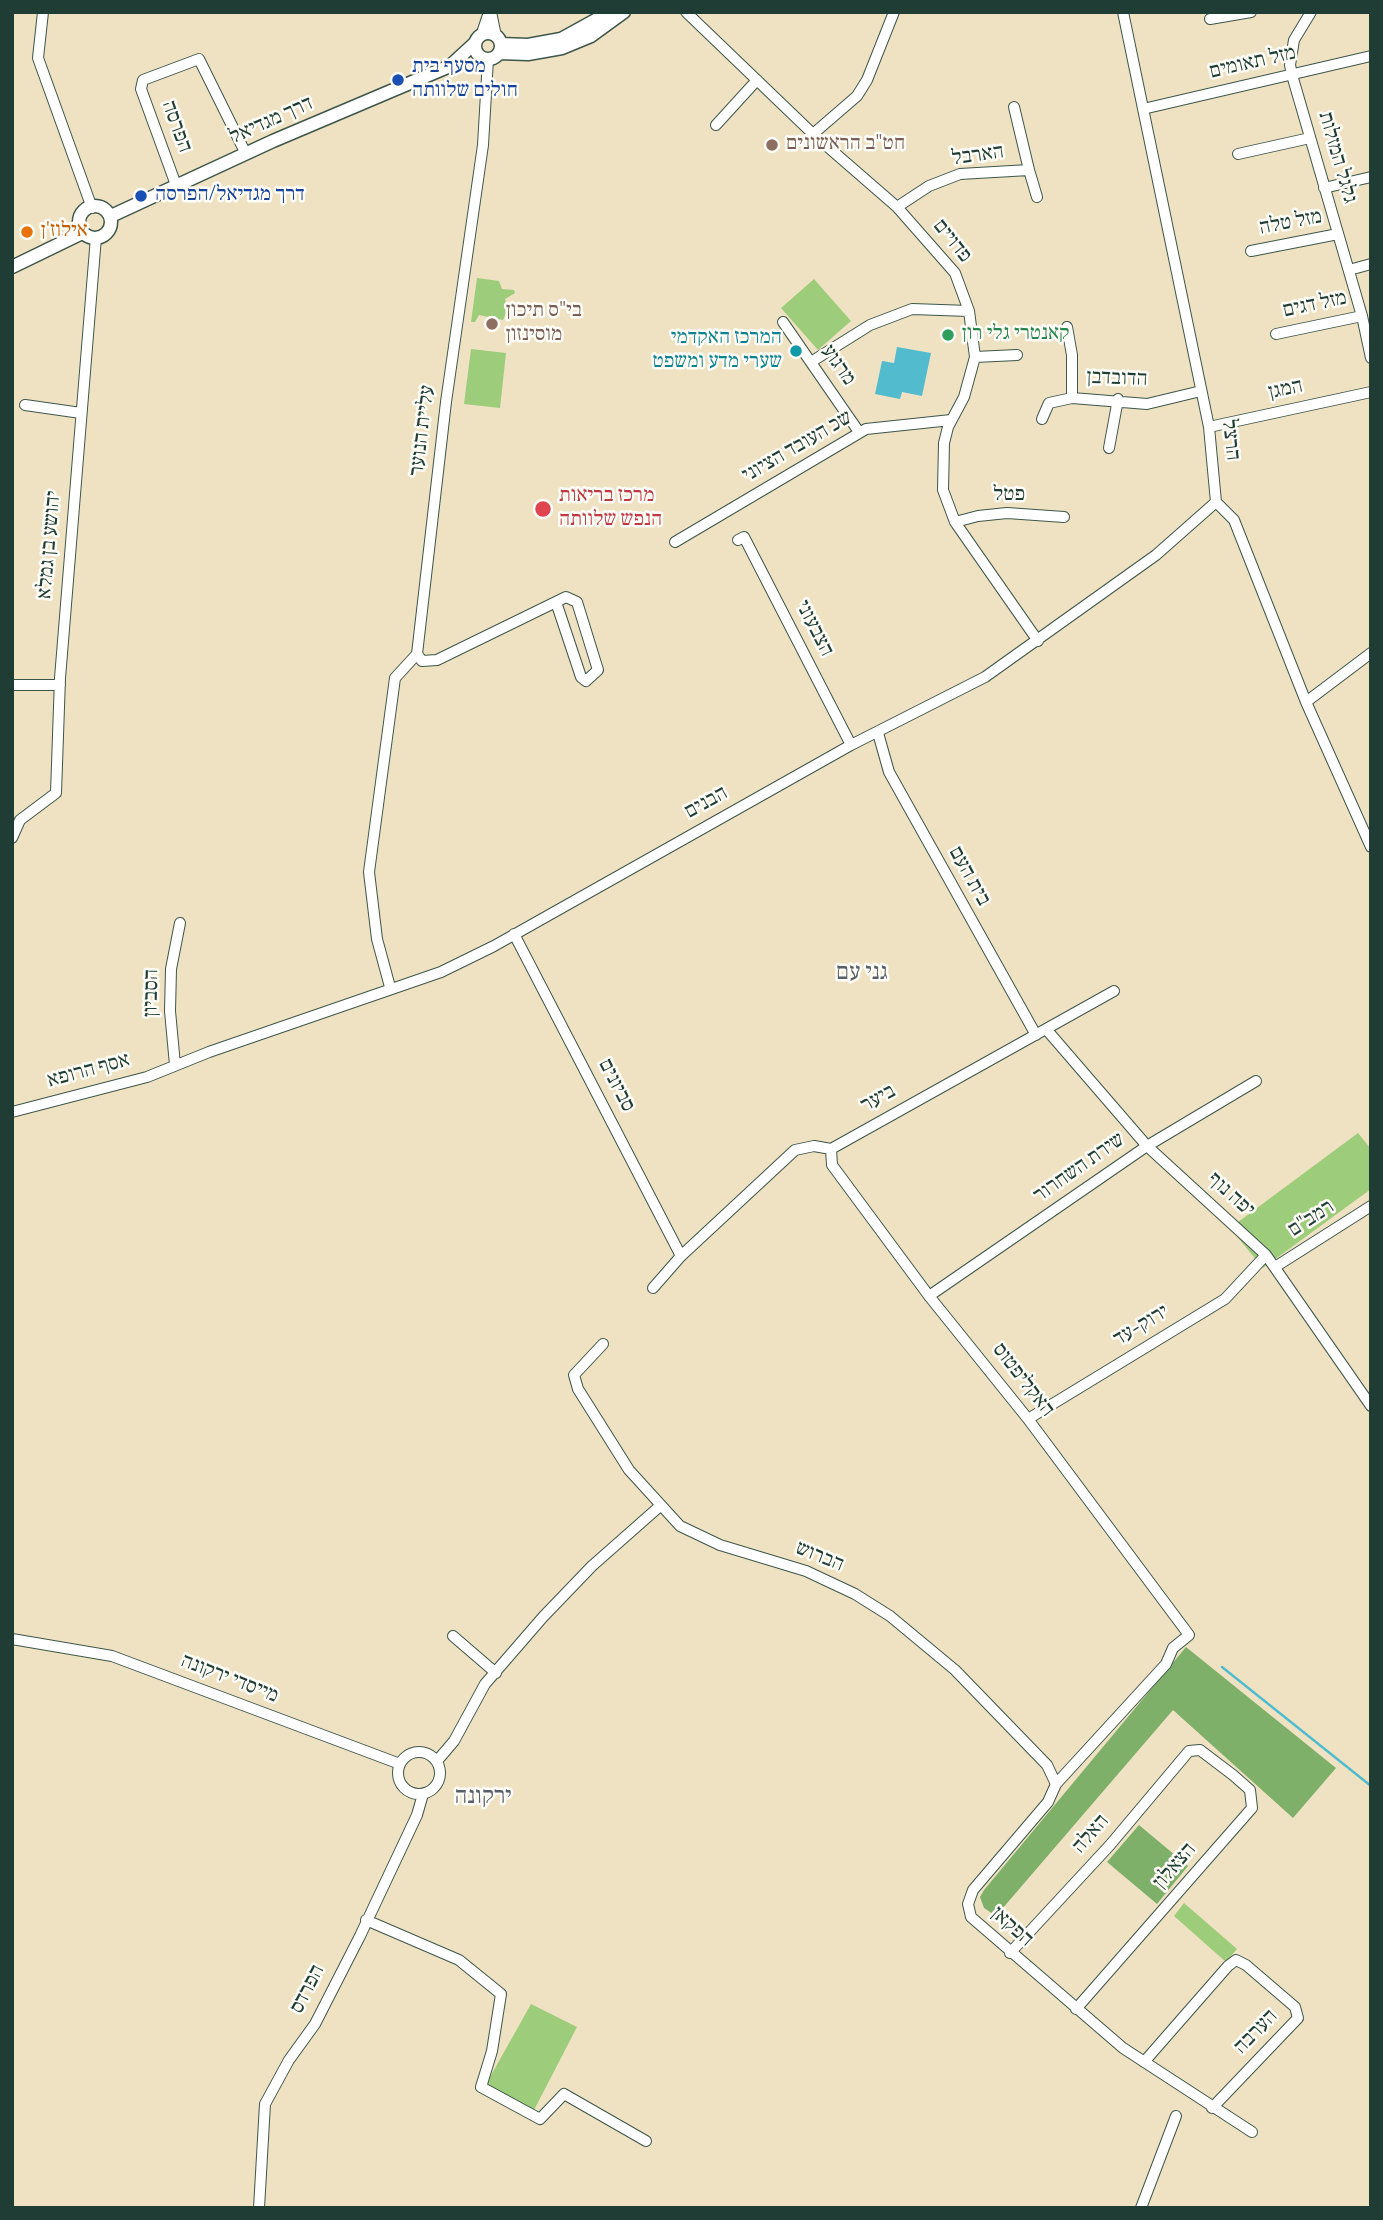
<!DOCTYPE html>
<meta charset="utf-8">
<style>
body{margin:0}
#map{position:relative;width:1383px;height:2220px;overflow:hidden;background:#efe2c3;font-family:Vollkorn,serif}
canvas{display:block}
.frame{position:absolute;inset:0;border:14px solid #1f3d34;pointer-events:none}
</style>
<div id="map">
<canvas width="1383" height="2220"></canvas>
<div class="frame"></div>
</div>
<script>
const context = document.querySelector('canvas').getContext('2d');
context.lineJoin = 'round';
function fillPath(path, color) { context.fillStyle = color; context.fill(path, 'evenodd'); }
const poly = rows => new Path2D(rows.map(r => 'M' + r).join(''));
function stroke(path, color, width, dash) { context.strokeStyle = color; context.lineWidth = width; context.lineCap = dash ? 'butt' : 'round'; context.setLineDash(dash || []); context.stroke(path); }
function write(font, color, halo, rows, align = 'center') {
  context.font = font + ' Vollkorn,"Frank Ruhl Libre",serif'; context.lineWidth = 5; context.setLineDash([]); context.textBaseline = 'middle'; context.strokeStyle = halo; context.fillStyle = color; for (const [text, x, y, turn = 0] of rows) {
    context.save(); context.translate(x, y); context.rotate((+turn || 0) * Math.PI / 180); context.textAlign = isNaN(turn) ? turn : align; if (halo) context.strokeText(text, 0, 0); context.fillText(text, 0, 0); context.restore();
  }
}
fillPath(poly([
 [477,278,499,281,502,289,514,290,515,293,505,299,508,309,503,320,479,315,475,322,471,322],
 [814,279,851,321,818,350,781,308],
 [471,349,506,353,500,408,464,404],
 [1358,1133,1371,1149,1371,1189,1263,1268,1230,1228],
 [1184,1903,1237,1949,1226,1962,1174,1916],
 [531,2004,577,2027,533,2112,485,2086]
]), '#9dcc7a');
fillPath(poly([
 [1186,1647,1336,1768,1293,1818,1173,1710,996,1916,984,1908,980,1897,984,1890],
 [1139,1825,1188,1866,1157,1904,1107,1862]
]), '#7eb06a');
fillPath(poly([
 [897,347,931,353,922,396,902,392,900,399,875,394,882,361,894,363]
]), '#52bcce');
stroke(poly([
 [1222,1667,1371,1786]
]), '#52bcce', 2.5);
const minor = poly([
 [43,12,38,58,92,208],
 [491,12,496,36],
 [686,12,813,134,897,207,955,273,969,311,975,357,964,397,948,427,944,443,943,490,955,522,1038,641],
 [1123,12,1209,427,1216,502,1234,520,1306,702,1371,847],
 [1311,12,1294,40,1290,65,1292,75,1362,316,1371,358],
 [1210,19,1251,12],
 [481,36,489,12],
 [488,59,483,145,446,402,417,654,422,661,437,660,566,597,577,602,598,670,586,681,581,677,556,602],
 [1143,109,1371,56],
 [716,125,757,80],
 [813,134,857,96,867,80,894,12],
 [1238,154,1310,138],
 [1029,170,1037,197],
 [176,185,141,89,143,80,199,59,246,154],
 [1324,188,1371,177],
 [897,207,929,186,960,174,1029,170,1014,107],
 [1251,251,1338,234],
 [1349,270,1371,264],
 [783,322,859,432],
 [1067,327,1072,355,1072,398],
 [1276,334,1362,316],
 [975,357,1017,355],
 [811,362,870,325,912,309,969,311],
 [25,405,81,413],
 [1042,419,1049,403,1072,398,1147,404,1201,391],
 [1209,427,1371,392],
 [1109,448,1118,399],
 [955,522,978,516,1007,513,1064,517],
 [738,540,744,537,851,745],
 [675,542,866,429,951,420],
 [12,685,60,685],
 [1306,702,1371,653],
 [878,733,889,772,1036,1035],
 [12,838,20,820,56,793,60,678,96,237],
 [514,934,681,1256],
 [390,987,377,939,369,872,395,678,417,654],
 [1046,1029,1147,1146,1266,1255,1371,1406],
 [175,1065,170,1011,171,969,180,923],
 [12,1112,147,1077,209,1052,441,972,494,946,851,745,985,677,1156,555,1216,502],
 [831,1149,832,1165,929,1296,1028,1419,1189,1635,1173,1648,1166,1664,1056,1784,1048,1802,973,1890,968,1904,971,1917,1123,2048,1252,2132],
 [1275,1267,1371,1206],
 [653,1288,681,1256,795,1150,814,1146,831,1149,1114,991],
 [929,1296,1147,1146,1256,1081],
 [603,1344,574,1375,578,1389,629,1470,680,1526,720,1545,806,1571,855,1594,890,1616,955,1670,1047,1765,1056,1784],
 [1028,1419,1225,1299,1266,1255],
 [453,1636,496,1673],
 [12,1639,112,1656,400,1764],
 '398 1773a21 21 0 1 1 42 0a21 21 0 1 1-42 0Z',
 [437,1761,454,1741,485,1684,543,1617,592,1566,660,1506],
 [366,1920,459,1960,501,1994,492,2051,481,2087,540,2119,564,2094,646,2141],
 [1010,1953,1110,1845,1189,1751,1200,1750,1233,1775,1250,1790,1252,1808,1076,2009],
 [1144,2062,1228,1966,1236,1960,1246,1965,1295,2007,1298,2018,1212,2108],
 [259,2208,265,2104,289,2060,315,2024,360,1936,417,1815,423,1794],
 [1141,2208,1176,2116]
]);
const major = poly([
 '475 46a13 13 0 1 1 26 0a13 13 0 1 1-26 0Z',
 [501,44,528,45,561,39,610,12],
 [499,53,528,54,562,48,591,36,624,12],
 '79 222a16 16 0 1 1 32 0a16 16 0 1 1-32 0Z',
 [111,216,273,141,450,66,475,43],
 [12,267,82,233]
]);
stroke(minor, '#3e5649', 12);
stroke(major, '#3e5649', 15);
stroke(minor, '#fff', 10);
stroke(major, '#fff', 12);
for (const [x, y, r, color] of [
 [398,80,7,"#1a4fb4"],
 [772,145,7,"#8d6e63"],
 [141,196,7,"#1a4fb4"],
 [27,232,7,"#e8710a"],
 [492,324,7,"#8d6e63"],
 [948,335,7,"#2e9e5b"],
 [796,351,7,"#0f9aa8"],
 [543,509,9,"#e0444e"]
]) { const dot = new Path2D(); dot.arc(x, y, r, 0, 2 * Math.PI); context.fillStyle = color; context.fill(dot); stroke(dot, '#fdfcf7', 2.5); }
write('21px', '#1f3d34', '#fdfcf7', [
 ["מזל תאומים",1253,64,-13],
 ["דרך מגדיאל",272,122,-24],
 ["הפרסה",175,127,70],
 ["הארבל",978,157,-8],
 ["גלגל המזלות",1336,158,74],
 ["מזל טלה",1291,224,-11],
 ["פדויים",951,242,51],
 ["מזל דגים",1315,306,-12],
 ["מרגוע",837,366,55],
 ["הדובדבן",1117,380,2],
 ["המגן",1286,391,-12],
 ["עליית הנוער",424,431,-83],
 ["הרצל",1229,440,83],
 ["שכ העובד הציוני",798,448,-30],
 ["פטל",1009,496],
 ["יהושע בן גמלא",51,545,-85],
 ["הצבעוני",813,629,63],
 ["הבנים",707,804,-29],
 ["בית העם",968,877,61],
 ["הסביון",153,993,-89],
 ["אסף הרופא",89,1072,-15],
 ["סביונים",615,1086,63],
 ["ביער",879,1100,-29],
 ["שירת השחרור",1080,1169,-35],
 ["יפה נוף",1230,1196,42],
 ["רמב\"ם",1312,1220,-33],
 ["ירוק-עד",1142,1327,-31],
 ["האקליפטוס",1022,1381,52],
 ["הברוש",819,1558,22],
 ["מייסדי ירקונה",229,1680,21],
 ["האלה",1092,1835,-49],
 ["הצאלון",1176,1867,-49],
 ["הפקאן",1011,1928,42],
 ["הפרדס",309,1990,-63],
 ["הערבה",1257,2033,-46]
]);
write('21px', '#164399', '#fdfcf7', [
 ["מסעף בית",412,68],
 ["חולים שלוותה",412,92],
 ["דרך מגדיאל/הפרסה",155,196]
], 'left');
write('21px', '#785e54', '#fdfcf7', [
 ["חט\"ב הראשונים",786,145],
 ["בי\"ס תיכון",506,312],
 ["מוסינזון",506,336]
], 'left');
write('21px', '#c56008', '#fdfcf7', [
 ["אילוז'ן",41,232]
], 'left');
write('21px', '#27864d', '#fdfcf7', [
 ["קאנטרי גלי רון",962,335]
], 'left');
write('21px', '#0d838f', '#fdfcf7', [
 ["המרכז האקדמי",782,339],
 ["שערי מדע ומשפט",782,363]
], 'right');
write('21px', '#be3a42', '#fdfcf7', [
 ["מרכז בריאות",559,497],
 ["הנפש שלוותה",559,521]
], 'left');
write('24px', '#595f68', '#fdfcf7', [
 ["גני עם",862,975],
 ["ירקונה",483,1799]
]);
</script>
